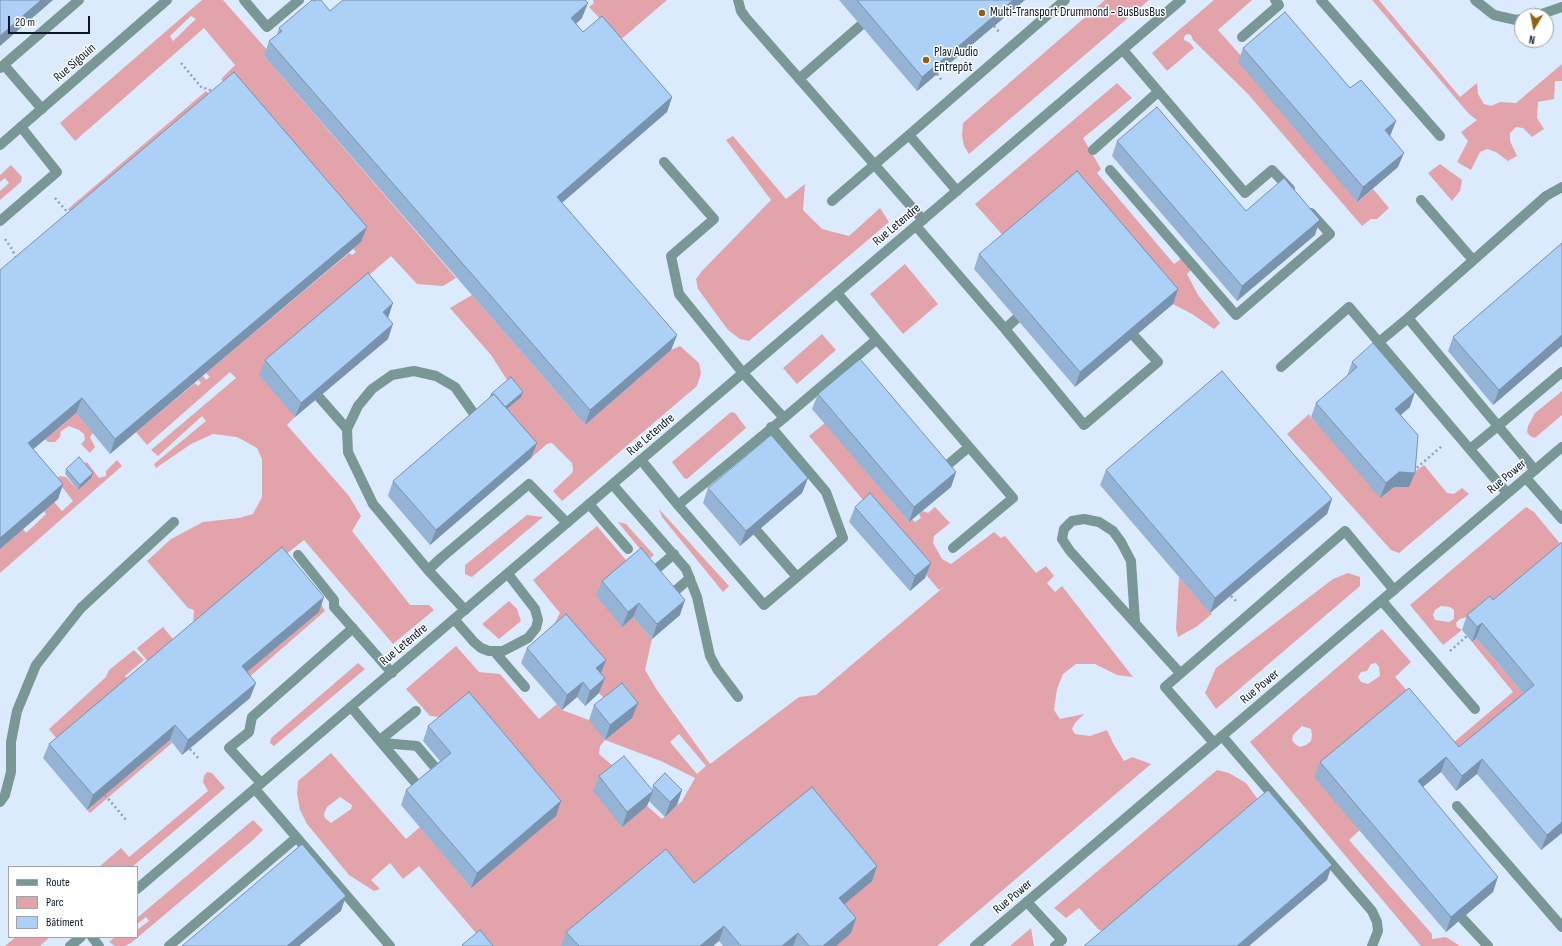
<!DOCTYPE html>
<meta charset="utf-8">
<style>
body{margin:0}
#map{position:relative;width:1562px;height:946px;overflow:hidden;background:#dbebfd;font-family:"Sofia Sans Condensed",sans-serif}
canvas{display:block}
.legend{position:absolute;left:8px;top:866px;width:130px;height:72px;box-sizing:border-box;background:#fff;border:1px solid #9da3a9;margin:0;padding:5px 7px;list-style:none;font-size:12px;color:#0b1929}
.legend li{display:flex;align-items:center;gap:8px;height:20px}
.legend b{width:20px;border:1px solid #9da3a9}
.north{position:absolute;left:1514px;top:8px;width:40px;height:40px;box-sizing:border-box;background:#fff;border:1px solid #9da3a9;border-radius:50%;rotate:190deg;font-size:11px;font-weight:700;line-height:16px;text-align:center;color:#0b1929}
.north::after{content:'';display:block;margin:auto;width:14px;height:18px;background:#926011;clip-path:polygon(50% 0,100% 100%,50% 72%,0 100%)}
.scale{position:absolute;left:8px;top:16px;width:82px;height:18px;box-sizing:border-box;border:2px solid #0b1929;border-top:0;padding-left:5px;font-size:12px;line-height:14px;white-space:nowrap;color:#0b1929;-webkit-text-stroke:3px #fff;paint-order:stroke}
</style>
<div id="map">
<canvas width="1562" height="946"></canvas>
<ul class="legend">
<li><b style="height:5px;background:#789795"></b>Route</li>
<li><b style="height:11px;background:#e2a4aa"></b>Parc</li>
<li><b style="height:11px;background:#add0f7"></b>Bâtiment</li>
</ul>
<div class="north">N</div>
<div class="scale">20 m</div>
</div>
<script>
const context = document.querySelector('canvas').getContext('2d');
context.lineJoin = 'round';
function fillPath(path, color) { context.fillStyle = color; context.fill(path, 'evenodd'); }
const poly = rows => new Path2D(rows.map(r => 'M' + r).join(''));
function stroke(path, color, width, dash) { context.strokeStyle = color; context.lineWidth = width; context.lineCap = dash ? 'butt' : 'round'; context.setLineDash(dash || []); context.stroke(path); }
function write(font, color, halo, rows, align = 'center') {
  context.font = font + ' "Sofia Sans Condensed",sans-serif'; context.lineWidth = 3; context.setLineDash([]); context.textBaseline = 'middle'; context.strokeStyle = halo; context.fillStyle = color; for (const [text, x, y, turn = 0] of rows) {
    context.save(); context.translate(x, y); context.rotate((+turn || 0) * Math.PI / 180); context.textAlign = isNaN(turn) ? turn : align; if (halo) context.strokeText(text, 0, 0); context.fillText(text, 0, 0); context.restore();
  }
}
fillPath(poly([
 [202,0,223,0,269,52,264,56,456,278,443,286,417,284,391,256,350,292,295,417,287,425,349,496,361,516,352,531,410,605,429,605,434,610,393,644,304,540,285,555,312,588,325,611,247,679,243,675,319,612,193,625,194,610,188,608,147,561,171,539,203,522,239,518,253,514,262,497,262,459,257,448,237,437,213,434,191,444,156,468,154,464,206,421,202,416,158,456,151,450,236,378,230,372,147,445,136,432,195,383,198,386,201,383,198,380,203,376,206,380,210,377,206,373,349,253,352,255,356,252,353,249,361,242,221,79,235,65,204,28,75,141,60,123],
 [191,16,196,19,173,41,170,36],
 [593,0,667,0,611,48,603,22,589,7,594,3],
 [1105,0,1149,0,969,154,964,146,962,136,963,123],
 [1214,0,1252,0,1218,30,1243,58,1357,202,1373,189,1389,208,1377,219,1371,219,1362,226,1248,94,1193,40,1191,35,1187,34,1184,37,1184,40,1190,43,1194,48,1167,71,1152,53],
 [1372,0,1379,0,1460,97,1477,83,1478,94,1484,104,1491,106,1500,102,1516,103,1562,64,1562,81,1555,81,1554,99,1538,102,1537,118,1544,129,1532,137,1523,128,1516,127,1510,133,1510,141,1517,156,1508,161,1496,152,1487,149,1480,152,1471,170,1457,162,1468,141,1461,132,1477,120,1469,114],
 [1117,83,1132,98,1083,138,1101,169,1097,173,1174,264,1182,258,1192,269,1187,274,1198,295,1220,323,1214,329,1192,314,1173,304,1007,240,975,204],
 [206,91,214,99,75,217,68,209],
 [733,136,786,199,805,184,803,210,822,229,849,236,880,208,889,222,749,341,740,339,728,330,698,289,696,279,702,271,771,200,726,140],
 [1440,164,1462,180,1460,191,1452,201,1428,173],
 [11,165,22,177,21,182,0,200,0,191,9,183,5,178,0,182,0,175],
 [905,264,938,304,903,334,870,294],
 [472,295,585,425,671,350,680,346,699,363,701,373,697,386,562,501,553,491,572,473,573,469,572,463,552,443,547,444,531,458,488,409,509,383,491,355,450,308],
 [822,334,836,350,797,384,783,368],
 [1562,391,1562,415,1535,438,1530,436,1527,432,1528,426,1535,413],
 [731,412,735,413,746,428,687,479,684,478,672,462],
 [76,413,93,433,90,437,95,447,90,453,81,444,85,440,84,434,79,430,69,426,61,431,60,437,55,442,48,442,45,439],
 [1309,414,1311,418,1394,487,1424,465,1447,493,1454,494,1462,488,1469,494,1399,553,1391,550,1287,434],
 [825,423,909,522,912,519,915,522,921,518,919,514,922,511,928,513,935,507,950,523,934,536,933,543,942,559,951,564,994,532,1001,538,1005,536,1036,573,1046,566,1054,576,1047,583,1055,592,1062,586,1133,677,1117,675,1095,664,1076,664,1063,674,1057,689,1054,710,1060,719,1084,714,1075,723,1072,729,1075,734,1090,736,1107,730,1113,743,1124,761,1132,757,1151,764,937,946,836,946,689,898,562,946,487,946,419,866,403,879,390,863,371,880,380,889,374,891,349,875,307,824,300,810,297,794,298,781,331,753,406,839,420,827,471,888,451,718,430,716,406,689,456,646,479,672,500,674,539,719,557,704,562,710,589,720,609,703,599,693,554,625,560,613,533,580,597,526,626,560,640,549,618,522,626,524,654,555,639,568,633,617,652,639,645,670,657,690,710,764,799,697,816,695,945,586,939,590,809,436],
 [679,734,706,766,697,774,670,742],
 [605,740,661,761,695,778,682,801,662,819,647,806,619,771,599,754,600,746],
 [340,797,352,805,351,809,331,823,325,818,324,814,327,807],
 [117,460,122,466,0,573,0,549,23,529,26,533,46,514,44,511,54,502,62,511,73,501,59,483,57,478,60,476,66,477,78,490,84,464,87,462,99,478,106,476,106,471],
 [1526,507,1534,512,1562,546,1487,615,1467,617,1460,619,1456,623,1457,627,1462,630,1443,645,1410,605],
 [1441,606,1450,607,1454,610,1454,619,1449,622,1435,620,1433,615,1435,610],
 [659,509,729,586,723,592,662,517],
 [527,515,543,517,472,577,465,574,465,565],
 [1348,573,1360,577,1360,586,1216,709,1205,693,1216,668,1333,579],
 [1179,577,1212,614,1196,627,1178,637,1176,629],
 [509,601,517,609,521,621,499,639,482,624],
 [163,627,178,645,152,667,137,648],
 [1382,629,1411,662,1395,677,1453,743,1513,692,1472,642,1476,638,1529,700,1360,830,1349,840,1432,934,1432,939,1446,937,1460,946,1421,946,1250,742],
 [1376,663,1379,667,1380,676,1368,684,1361,682,1358,677,1361,672,1367,671,1371,664],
 [1302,726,1311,729,1312,735,1311,741,1306,745,1300,747,1295,744,1292,740,1293,735],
 [134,650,144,660,125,676,132,684,61,744,49,729,106,677,109,670],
 [358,663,365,669,274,746,270,743,271,738],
 [170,740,172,743,90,813,87,810],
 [1217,770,1229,773,1246,783,1262,805,1109,935,1098,929,1079,908,1066,918,1054,908],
 [207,772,212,773,225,788,132,867,99,867,121,848,129,857,208,791,203,782,204,776],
 [253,820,263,830,253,840,131,943,125,946,115,946,109,942,115,937,137,937,137,930,149,921,146,917,137,924,137,918],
 [1031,928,1034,946,1010,946],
 [16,937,50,937,40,946,5,946]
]), '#e2a4aa');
stroke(poly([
 [994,26,999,32],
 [181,63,202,88,209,89,213,94],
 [937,74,943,82],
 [55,198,70,215],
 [5,239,12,249,17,260],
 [1413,471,1442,446],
 [1231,596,1236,601],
 [1450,651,1467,636],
 [190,749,199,759],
 [105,795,127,821]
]), '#909fb1', 2.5, [2, 3]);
stroke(poly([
 [244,0,267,27,299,0],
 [738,0,741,11,746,18,923,220],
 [1321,0,1440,136],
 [1475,0,1494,15,1516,20,1522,19],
 [1536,16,1562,7],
 [1242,37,1279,5,1275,0],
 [1123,50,1245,193,1272,170,1290,189],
 [4,65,42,109],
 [0,68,79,0],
 [799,79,861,25],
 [1093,150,1158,92],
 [1110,170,1236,315,1330,234,1311,213],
 [957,191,909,135,1065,0],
 [1421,200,1473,260],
 [832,201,909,135],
 [0,221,57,172,21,127],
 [916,226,1005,329,1084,425,1158,362,1135,337],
 [837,293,1013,498,953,548],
 [1005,329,1016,319],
 [1379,342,1408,318],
 [1281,367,1349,307,1507,493],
 [319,397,347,429],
 [784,418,876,340],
 [1470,449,1498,426,1408,318,1546,196,1562,187],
 [641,460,678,505,784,418,743,373,679,294,671,256,714,219,664,162],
 [1535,470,1498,426,1562,372],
 [939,472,969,447],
 [1526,478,1562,519],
 [613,485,686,569,697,597,710,656,717,669,738,697],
 [589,504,628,549],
 [678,505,764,605,843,538,826,492,771,427],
 [757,531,797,577],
 [298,555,334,600,334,607,392,673],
 [428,570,373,504,348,452,347,429,358,406,372,389,392,375,414,371,436,376,455,387,477,418],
 [647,577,674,554],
 [666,599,690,578],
 [1382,601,1475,709],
 [465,610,428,570,441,558,529,484,567,523],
 [454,619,474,642,481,648,489,651,503,651,528,638,536,628,538,620,535,609,508,574],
 [1135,622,1131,561,1121,542,1113,531,1099,522,1084,519,1072,521,1064,529,1062,539,1070,551,1180,673],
 [494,651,525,687],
 [351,707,414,781],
 [1222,736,1372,911,1377,922,1378,931,1372,946],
 [380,740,416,711],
 [383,743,417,746,439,772],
 [1214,743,1165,687,1345,531,1394,590],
 [261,783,229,748,249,732,252,717,353,628],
 [255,789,390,946],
 [0,802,5,795,11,772,11,742,17,711,36,665,81,608,174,522],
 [1457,806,1562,927],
 [1027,902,1062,940,1055,946],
 [1462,918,1488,946],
 [92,937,99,946],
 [169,946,296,838]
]), '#789795', 10);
stroke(poly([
 [0,145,167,0],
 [137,889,1181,0],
 [70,946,81,937],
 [975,946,1562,447]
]), '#789795', 10);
fillPath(poly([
 [839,0,1025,0,917,91],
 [314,1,330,11,582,18,576,24,583,32,672,97,667,112,562,203,677,335,671,350,585,425,264,56,269,41,277,35,279,28],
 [1243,48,1350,88,1396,121,1390,136,1398,167,1357,202,1238,62],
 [1117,141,1246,211,1315,235,1237,301,1112,156],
 [361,242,110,454,76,413,45,439,33,449,63,484,58,499,0,549,0,270],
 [1562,243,1562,346,1493,405,1448,351,1453,337],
 [979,254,1178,289,1173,304,1075,387,974,269],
 [388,318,388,339,295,417,259,375,265,360],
 [1352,362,1410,407,1401,415,1415,473,1409,487,1394,487,1380,498,1311,417,1316,403,1347,376],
 [523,392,521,397,507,409,531,458,430,545,388,496,393,481,489,398,491,394],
 [818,394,956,472,951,487,909,522,812,409],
 [66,469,91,478,78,490,65,474],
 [1106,470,1332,499,1327,514,1210,613,1100,485],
 [808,478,802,493,740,546,703,503,708,488],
 [855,507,931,563,925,578,910,591,849,522],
 [1562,542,1562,833,1541,850,1477,774,1456,791,1441,772,1423,787,1493,892,1446,932,1314,777,1320,762,1459,747,1523,693,1476,638,1472,642,1462,630,1467,615,1493,600],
 [602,581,680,615,652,639,633,617,622,627,596,596],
 [319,612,247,672,250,698,182,755,170,740,87,810,43,758,49,744],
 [527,648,606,660,601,674,599,693,585,706,577,697,562,710,521,663],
 [638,703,632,718,605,740,589,720,594,705],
 [428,726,556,816,471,888,401,805,406,790,440,761,423,741],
 [599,776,652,790,653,785,682,790,677,805,665,817,649,801,647,806,622,827,593,791],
 [877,866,872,881,844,904,856,918,851,933,836,946,723,946,719,941,713,946,561,946,566,932,694,883]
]), '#95b3d4');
fillPath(poly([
 [41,0,53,0,0,46,0,36],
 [1013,0,1025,0,917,91,922,77],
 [588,3,582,18,565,33,571,18],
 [672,97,667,112,551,212,557,197],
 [1396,121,1390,136,1379,145,1385,130],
 [1404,153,1398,167,1357,202,1363,187],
 [1320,220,1315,235,1237,301,1242,286],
 [367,227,361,242,110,454,115,439],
 [1178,289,1173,304,1075,387,1080,372],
 [393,303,388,318,383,312],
 [393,324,388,339,295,417,301,403],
 [677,335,671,350,585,425,590,410],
 [1562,335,1562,346,1493,405,1499,390],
 [523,392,521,397,501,414,503,409],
 [1415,392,1410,407,1390,424,1395,409],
 [82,398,76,413,23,458,28,443],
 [537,443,531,458,430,545,436,530],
 [956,472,951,487,909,522,914,507],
 [1399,472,1415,473,1409,487,1394,487,1380,498,1386,483],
 [93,473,91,478,78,490,80,485],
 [808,478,802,493,740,546,746,531],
 [63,484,58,499,0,549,0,538],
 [1332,499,1327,514,1210,613,1215,598],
 [931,563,925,578,910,591,915,576],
 [324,597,319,612,236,681,242,666],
 [685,600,680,615,652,639,657,624],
 [639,603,633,617,622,627,628,612],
 [1482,623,1476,638,1472,642,1477,627],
 [606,660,600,675,596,668],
 [605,678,599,693,585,706,590,691],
 [583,682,577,697,562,710,567,695],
 [256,683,250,698,182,755,188,740],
 [638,703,632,718,605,740,610,725],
 [175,725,170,740,87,810,93,795],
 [1446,757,1441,772,1412,796,1418,781],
 [1482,759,1477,774,1456,791,1462,776],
 [682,790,677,805,665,817,670,802],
 [653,791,647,806,622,827,627,812],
 [561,801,556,816,471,888,477,873],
 [1562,822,1562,833,1541,850,1547,835],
 [1332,865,1327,880,1249,946,1237,946],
 [877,866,872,881,834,913,839,898],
 [1498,877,1493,892,1446,932,1451,917],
 [346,896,341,911,299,946,287,946],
 [856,918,851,933,836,946,823,946],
 [724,926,719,941,713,946,700,946],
 [798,933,793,946,782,946]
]), '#7992ad');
const building = poly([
 [0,0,41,0,0,36,0,0],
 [312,0,313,0,314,1,316,0,321,0,330,11,343,0,585,0,588,3,571,18,583,32,602,16,672,97,557,197,677,335,590,410,269,41,282,31,279,28,312,0],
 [857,0,1013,0,922,77,857,0],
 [1285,12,1350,88,1361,80,1396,121,1385,130,1404,153,1363,187,1243,48,1285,12],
 [234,72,367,227,115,439,82,398,51,424,28,443,63,484,0,538,0,270,234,72],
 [1157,107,1246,211,1284,178,1320,220,1242,286,1117,141,1157,107],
 [1077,171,1178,289,1080,372,979,254,1077,171],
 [1562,243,1562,335,1499,390,1453,337,1562,243],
 [368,273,393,303,383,312,393,324,301,403,265,360,368,273],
 [1373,343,1415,392,1395,409,1418,435,1415,473,1399,472,1386,483,1316,403,1357,367,1352,362,1373,343],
 [860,359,956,472,914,507,818,394,860,359],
 [1222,371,1332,499,1215,598,1106,470,1222,371],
 [511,377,523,392,505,407,494,394,492,395,491,394,511,377],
 [494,394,537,443,436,530,393,481,494,394],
 [771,435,808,478,746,531,708,488,771,435],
 [79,457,93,473,80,485,66,469,79,457],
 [870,493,931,563,915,576,855,507,870,493],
 [1562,542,1562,822,1547,835,1482,759,1462,776,1446,757,1418,781,1498,877,1451,917,1320,762,1409,688,1459,747,1534,685,1482,623,1477,627,1467,615,1490,596,1493,600,1562,542],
 [282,547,324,597,242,666,256,683,188,740,175,725,93,795,49,744,282,547],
 [641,548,685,600,657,624,639,603,628,612,602,581,641,548],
 [566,614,606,660,596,668,605,678,590,691,583,682,567,695,527,648,566,614],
 [622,683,638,703,610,725,594,705,622,683],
 [469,692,561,801,477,873,406,790,451,753,428,726,469,692],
 [624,756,653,791,627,812,599,776,624,756],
 [665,773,682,790,670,802,653,785,665,773],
 [812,787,877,866,839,898,856,918,823,946,809,946,798,933,782,946,741,946,724,926,700,946,579,946,566,932,666,849,694,883,812,787],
 [1268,790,1332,865,1237,946,1084,946,1268,790],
 [302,844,346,896,287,946,182,946,302,844],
 [480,930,493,946,463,946,462,945,480,930]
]);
fillPath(building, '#add0f7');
stroke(building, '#7992ad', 1);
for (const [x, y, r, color] of [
 [982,13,4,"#926011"],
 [926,60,4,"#926011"]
]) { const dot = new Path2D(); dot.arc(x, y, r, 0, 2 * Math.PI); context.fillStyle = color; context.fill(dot); stroke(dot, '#fff', 1.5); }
write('13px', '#0b1929', '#fff', [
 ["Multi-Transport Drummond - BusBusBus",990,13],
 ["Plav Audio",934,53],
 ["Entrepôt",934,68]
], 'left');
write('13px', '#0b1929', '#fff', [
 ["Rue Sigouin",75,63,-41],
 ["Rue Letendre",897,225,-40],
 ["Rue Letendre",651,435,-40],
 ["Rue Power",1507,477,-40],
 ["Rue Letendre",404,645,-40],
 ["Rue Power",1260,687,-40],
 ["Rue Power",1013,897,-40]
]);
</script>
